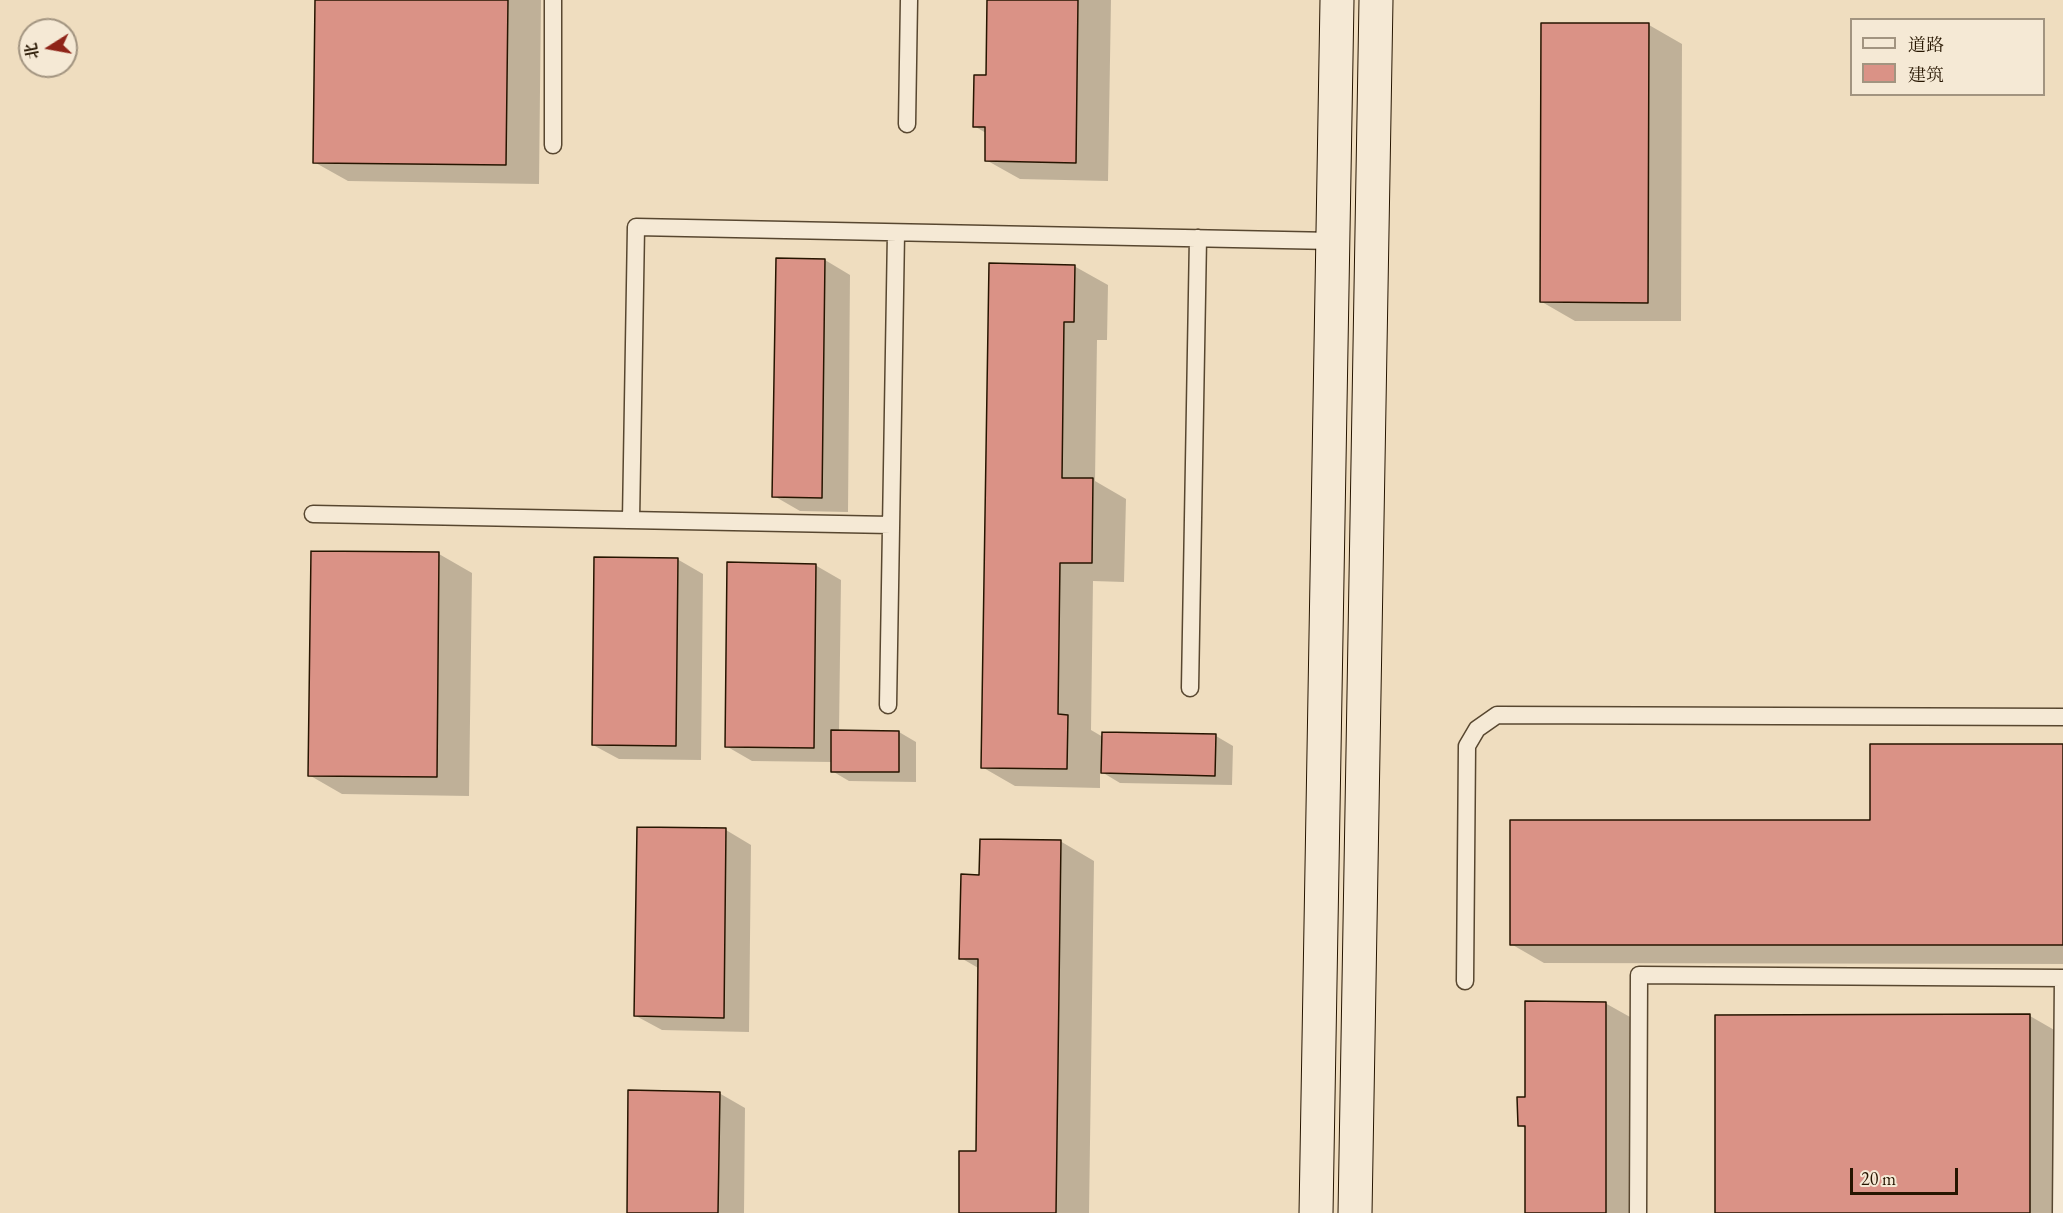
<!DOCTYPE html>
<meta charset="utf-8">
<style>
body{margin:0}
#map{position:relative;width:2063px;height:1213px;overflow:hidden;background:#efddbf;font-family:"EB Garamond","Noto Serif SC",serif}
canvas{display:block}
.legend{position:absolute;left:1850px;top:18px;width:195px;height:78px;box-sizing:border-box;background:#f5e9d5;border:2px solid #a29480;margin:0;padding:8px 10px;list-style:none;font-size:18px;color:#261500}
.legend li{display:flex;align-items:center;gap:12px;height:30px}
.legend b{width:30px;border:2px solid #a29480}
.north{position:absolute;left:18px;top:18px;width:60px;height:60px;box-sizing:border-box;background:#f5e9d5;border:2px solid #a29480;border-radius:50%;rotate:259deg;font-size:16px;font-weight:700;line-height:24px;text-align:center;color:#261500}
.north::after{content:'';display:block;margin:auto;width:21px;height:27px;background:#8f2418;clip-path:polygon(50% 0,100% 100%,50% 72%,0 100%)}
.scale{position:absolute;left:1850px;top:1168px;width:108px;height:27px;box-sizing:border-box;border:3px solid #261500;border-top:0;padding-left:8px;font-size:18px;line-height:21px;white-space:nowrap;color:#261500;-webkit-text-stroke:4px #f5e9d5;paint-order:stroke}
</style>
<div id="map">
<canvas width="2063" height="1213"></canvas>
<ul class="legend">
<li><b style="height:8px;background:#f5e9d5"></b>道路</li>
<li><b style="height:16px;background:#da9286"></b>建筑</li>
</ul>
<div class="north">北</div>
<div class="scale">20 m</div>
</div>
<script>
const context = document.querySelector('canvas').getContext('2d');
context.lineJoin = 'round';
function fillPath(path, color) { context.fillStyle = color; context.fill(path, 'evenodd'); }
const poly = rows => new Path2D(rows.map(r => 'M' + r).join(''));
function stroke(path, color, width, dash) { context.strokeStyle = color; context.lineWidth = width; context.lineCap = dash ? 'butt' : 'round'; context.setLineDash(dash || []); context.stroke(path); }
fillPath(poly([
 [316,0,541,0,539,184,348,181,314,162],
 [988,0,1111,0,1108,181,1020,179,986,160,986,133,974,126,987,77],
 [1649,25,1682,44,1681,321,1575,321,1542,302],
 [825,260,850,275,848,512,800,511,774,496],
 [991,265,1074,266,1108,285,1107,340,1097,340,1095,481,1126,499,1124,582,1093,581,1091,730,1103,737,1216,736,1233,746,1232,785,1120,783,1100,771,1100,788,1015,786,982,767],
 [439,554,472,573,469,796,342,794,309,775],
 [677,559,703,574,701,760,619,759,593,745],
 [815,565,841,580,839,731,899,732,916,742,916,782,849,781,832,771,832,762,752,761,726,746],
 [2063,746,2063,964,1544,963,1511,944,1871,822],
 [726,830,751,845,749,1032,662,1030,636,1016],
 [1060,841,1094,861,1089,1213,960,1213,978,1152,980,969,961,958,981,876],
 [1605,1003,1639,1022,1639,1213,1527,1213,1527,1129,1519,1125,1527,1098],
 [2030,1016,2063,1035,2063,1213,1716,1213],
 [719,1093,745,1108,744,1213,628,1213]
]), '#0003');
const building = poly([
 [315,0,508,0,506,165,313,163,315,0],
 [987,0,1078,0,1076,163,985,161,985,127,973,127,974,75,986,75,987,0],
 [1541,23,1649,23,1648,303,1540,302,1541,23],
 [776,258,825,259,822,498,772,497,776,258],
 [989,263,1075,265,1074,322,1064,322,1062,478,1093,478,1092,563,1060,563,1058,714,1068,715,1067,769,981,768,989,263],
 [311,551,439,552,437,777,308,776,311,551],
 [594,557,678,558,676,746,592,745,594,557],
 [727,562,816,564,814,748,725,747,727,562],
 [831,730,899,731,899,772,831,772,831,730],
 [1102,732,1216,734,1215,776,1101,773,1102,732],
 [1870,744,2063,744,2063,945,1510,945,1510,820,1870,820,1870,744],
 [637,827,726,828,724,1018,634,1016,637,827],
 [980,839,1061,840,1056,1213,959,1213,959,1151,976,1151,978,959,959,959,961,874,979,875,980,839],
 [1525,1001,1606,1002,1606,1213,1525,1213,1525,1126,1518,1126,1517,1097,1525,1097,1525,1001],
 [2030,1014,2030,1213,1715,1213,1715,1015,2030,1014],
 [628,1090,720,1092,718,1213,627,1213,628,1090]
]);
fillPath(building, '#da9286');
stroke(building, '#261500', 1.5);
const lane = poly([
 [907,124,909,0],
 [553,145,553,0],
 [313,514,891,525],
 [631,520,636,227,1333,241],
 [1190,688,1198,238],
 [888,705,896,233],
 [1465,981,1467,746,1477,729,1497,715,2063,717],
 [1638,1213,1639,975,2063,978,2061,1213]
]);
const secondary = poly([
 [1316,1213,1337,0],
 [1355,1213,1376,0]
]);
stroke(lane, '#584730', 19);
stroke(secondary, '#261500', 35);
stroke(lane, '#f5e9d5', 16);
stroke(secondary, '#f5e9d5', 33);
</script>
